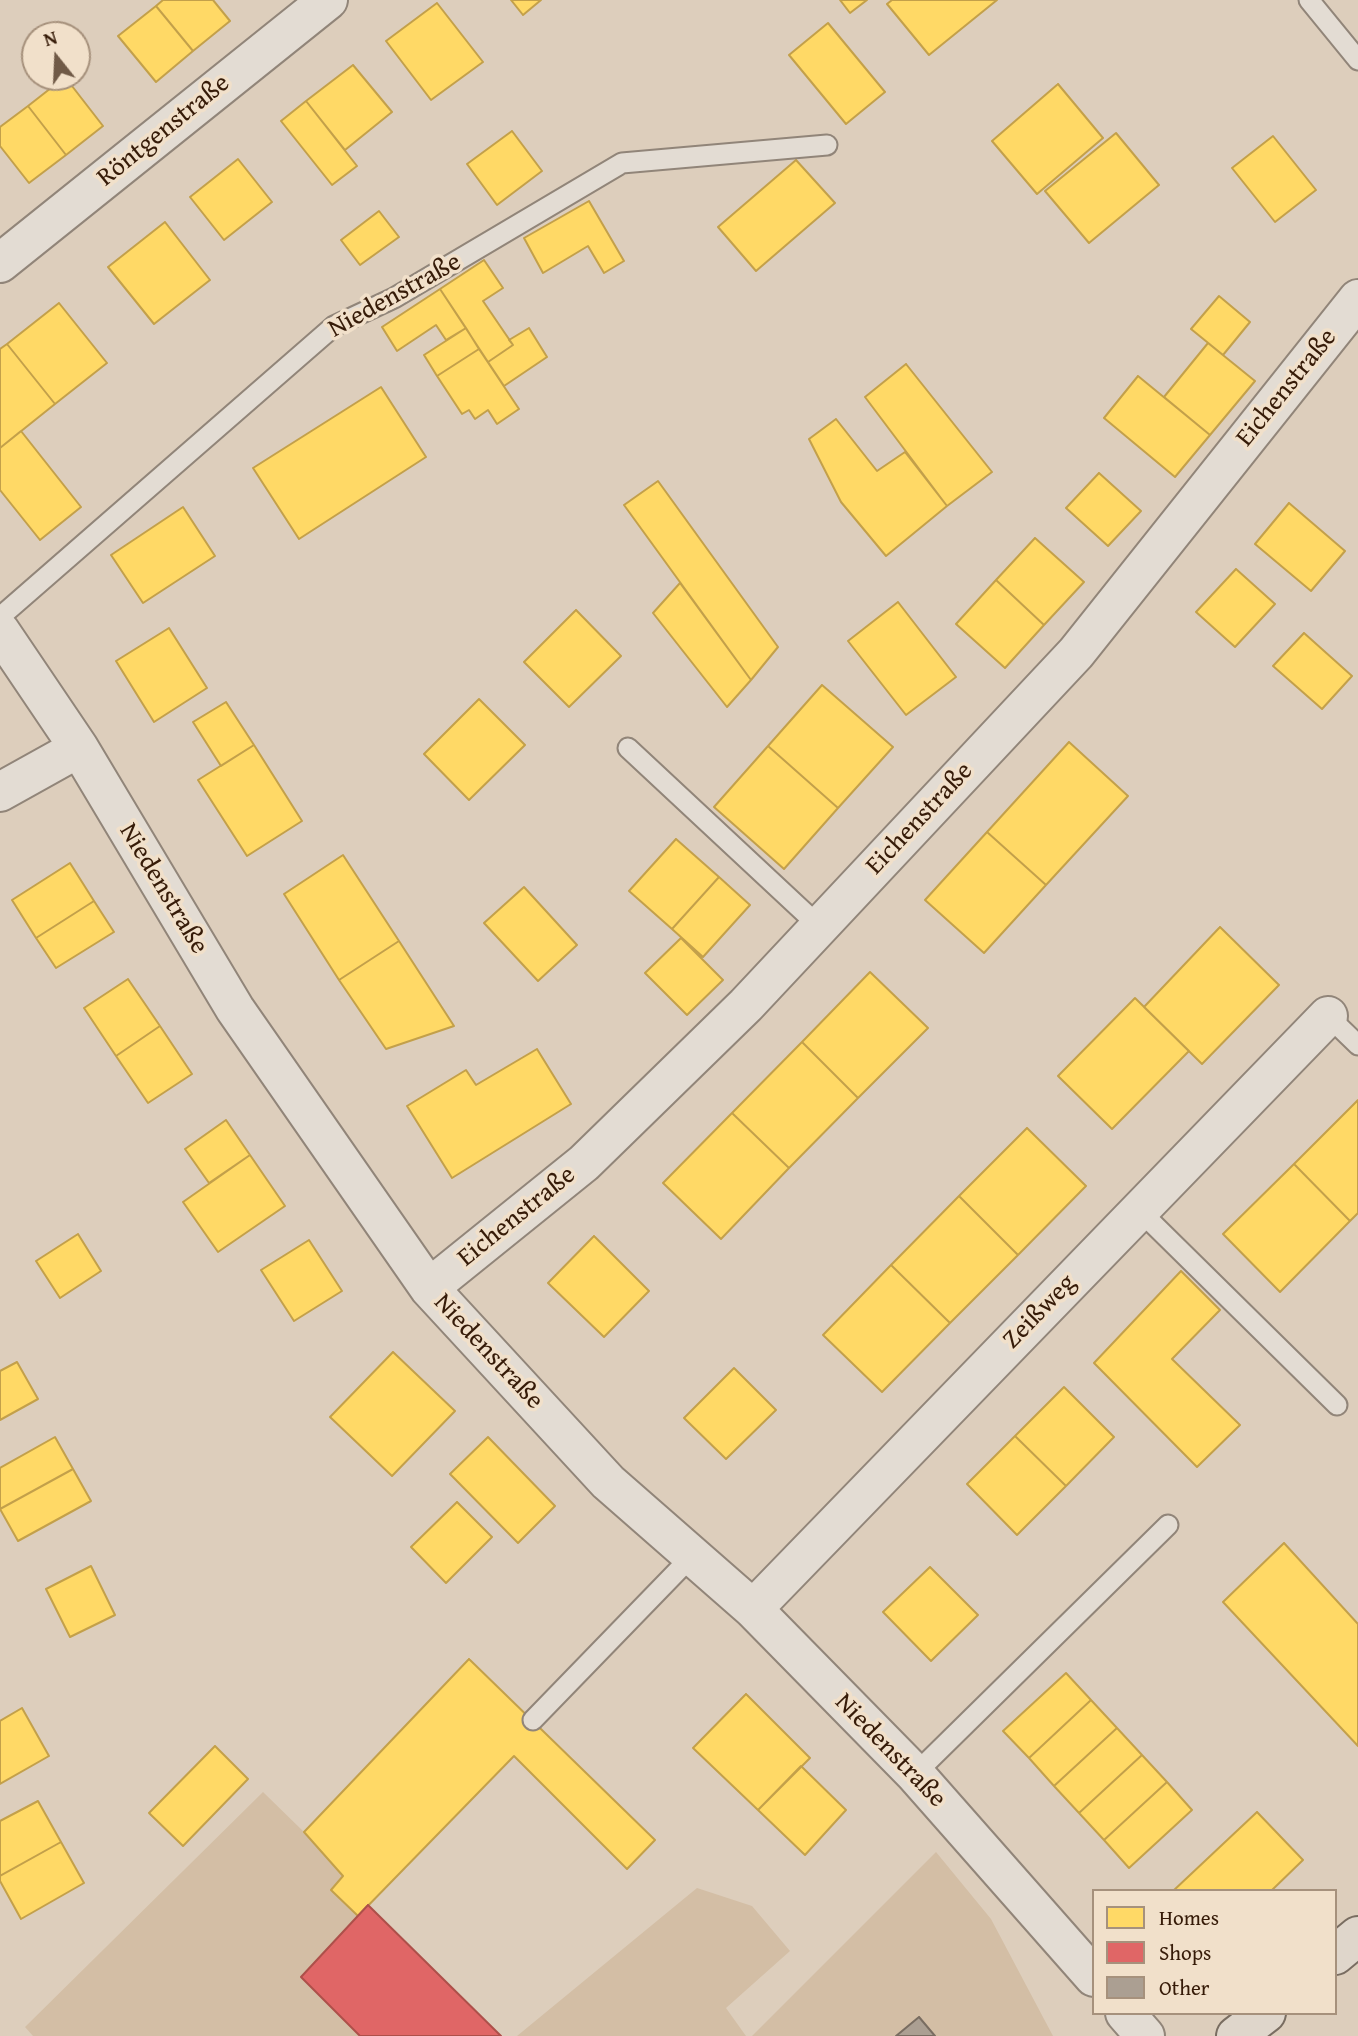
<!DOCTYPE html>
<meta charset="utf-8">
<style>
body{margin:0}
#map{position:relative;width:1358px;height:2036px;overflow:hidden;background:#ddcebc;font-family:"Gentium Book Plus",serif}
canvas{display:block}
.legend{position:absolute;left:1092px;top:1889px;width:245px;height:126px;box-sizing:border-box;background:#f1e0ca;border:2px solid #a6917c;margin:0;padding:9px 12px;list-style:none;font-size:21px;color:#361b08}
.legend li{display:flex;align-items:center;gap:14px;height:35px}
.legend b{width:35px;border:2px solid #a6917c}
.north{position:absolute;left:21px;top:21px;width:70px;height:70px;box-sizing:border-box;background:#f1e0ca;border:2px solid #a6917c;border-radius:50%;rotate:342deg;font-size:19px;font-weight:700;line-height:28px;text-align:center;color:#361b08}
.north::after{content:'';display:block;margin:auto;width:24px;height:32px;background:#705a47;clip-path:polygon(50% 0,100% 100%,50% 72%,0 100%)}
</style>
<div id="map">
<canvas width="1358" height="2036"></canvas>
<ul class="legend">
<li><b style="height:19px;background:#ffd966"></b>Homes</li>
<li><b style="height:19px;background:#e06666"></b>Shops</li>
<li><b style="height:19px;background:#ab9f92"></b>Other</li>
</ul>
<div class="north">N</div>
</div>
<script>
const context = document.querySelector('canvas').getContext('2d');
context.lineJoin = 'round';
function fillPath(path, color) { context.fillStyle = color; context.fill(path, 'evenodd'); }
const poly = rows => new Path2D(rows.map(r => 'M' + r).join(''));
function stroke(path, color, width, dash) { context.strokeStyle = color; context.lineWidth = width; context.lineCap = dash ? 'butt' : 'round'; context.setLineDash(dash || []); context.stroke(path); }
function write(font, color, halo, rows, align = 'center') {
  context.font = font + ' "Gentium Book Plus",serif'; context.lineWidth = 7; context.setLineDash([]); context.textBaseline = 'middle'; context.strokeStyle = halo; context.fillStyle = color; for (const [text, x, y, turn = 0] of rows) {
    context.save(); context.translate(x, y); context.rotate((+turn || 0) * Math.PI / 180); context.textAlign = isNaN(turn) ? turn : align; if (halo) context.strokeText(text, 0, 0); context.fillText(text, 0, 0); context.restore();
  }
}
fillPath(poly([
 [263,1792,304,1832,343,1876,331,1890,358,1916,360,2036,33,2036,25,2027],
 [936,1852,991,1919,1053,2036,752,2036],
 [697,1888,752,1906,790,1951,726,2008,746,2036,517,2036]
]), '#d3bea5');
const homes = poly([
 [163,0,213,0,230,21,193,51,156,6,163,0],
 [511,0,541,0,523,15,511,0],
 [840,0,867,0,850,13,840,0],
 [892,0,997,0,929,55,887,4,892,0],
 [437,3,483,62,431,100,386,41,437,3],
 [156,6,193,51,156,82,118,36,156,6],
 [828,23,885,92,846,124,789,55,828,23],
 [353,65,392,112,345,150,306,101,353,65],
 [65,77,103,126,66,155,28,106,65,77],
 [1058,84,1103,138,1037,194,992,141,1058,84],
 [306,101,357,166,332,185,281,121,306,101],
 [28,106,66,155,29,183,0,146,0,127,28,106],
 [512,131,542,171,497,205,467,164,512,131],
 [1116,133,1159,185,1089,243,1045,191,1116,133],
 [1273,136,1316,190,1275,222,1232,168,1273,136],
 [238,159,272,202,224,240,190,197,238,159],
 [796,160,835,203,756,271,718,227,796,160],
 [589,201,624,261,604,273,588,246,543,273,524,238,589,201],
 [379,211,399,237,360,265,341,240,379,211],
 [165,222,210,280,154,324,108,267,165,222],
 [484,260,503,288,483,301,513,345,488,362,440,289,484,260],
 [440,289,466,328,446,340,436,325,397,351,382,327,440,289],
 [1219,296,1250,322,1223,355,1191,329,1219,296],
 [59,303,107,363,55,404,7,344,59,303],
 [466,328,479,349,437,376,424,355,466,328],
 [529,328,547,357,504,386,488,362,513,345,509,340,529,328],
 [1208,343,1255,381,1210,435,1164,397,1208,343],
 [7,344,55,404,0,448,0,349,7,344],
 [479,349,519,409,497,424,488,410,475,419,469,410,462,414,437,376,479,349],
 [906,364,992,472,947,506,865,397,906,364],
 [1138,376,1210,435,1175,477,1104,418,1138,376],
 [381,387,426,457,299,539,253,468,381,387],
 [836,419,877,471,905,452,947,506,886,556,841,502,809,439,836,419],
 [21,431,81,507,40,540,0,490,0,448,21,431],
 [1099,473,1141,511,1108,546,1066,508,1099,473],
 [658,481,778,647,751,680,624,505,658,481],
 [1289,503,1345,551,1311,591,1255,544,1289,503],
 [183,507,215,556,143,603,111,555,183,507],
 [1035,538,1084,582,1044,625,996,580,1035,538],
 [1236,569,1275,604,1235,647,1196,612,1236,569],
 [996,580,1044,625,1005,668,956,624,996,580],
 [680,583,751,680,727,707,653,613,680,583],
 [898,602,956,677,906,715,848,641,898,602],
 [576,610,621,656,569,707,524,662,576,610],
 [169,628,207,688,154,722,116,661,169,628],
 [1304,633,1352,676,1322,709,1273,666,1304,633],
 [822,685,893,747,838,808,768,746,822,685],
 [479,699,525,745,469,800,424,754,479,699],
 [226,702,254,745,221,766,193,722,226,702],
 [1069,742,1128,796,1046,885,987,832,1069,742],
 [254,745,302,821,247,856,198,780,254,745],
 [768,746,838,808,784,869,714,807,768,746],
 [987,832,1046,885,984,953,925,900,987,832],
 [676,839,719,877,672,929,629,891,676,839],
 [343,855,399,941,339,980,284,894,343,855],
 [70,863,94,901,36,938,12,900,70,863],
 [719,877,750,905,703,957,672,929,719,877],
 [524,887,577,945,538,981,484,923,524,887],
 [94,901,114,932,56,968,36,938,94,901],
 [1220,927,1279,985,1202,1064,1144,1007,1220,927],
 [681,938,723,980,687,1015,645,973,681,938],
 [399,941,454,1026,386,1049,339,980,399,941],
 [870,972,928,1028,858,1098,802,1042,870,972],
 [128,979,160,1026,116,1056,84,1008,128,979],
 [1135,998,1189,1051,1112,1129,1058,1076,1135,998],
 [160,1026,192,1074,148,1103,116,1056,160,1026],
 [802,1042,858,1098,789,1168,732,1113,802,1042],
 [537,1049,571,1104,452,1178,407,1106,466,1070,476,1085,537,1049],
 [1358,1100,1358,1213,1350,1221,1294,1164,1358,1100],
 [732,1113,789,1168,721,1239,663,1183,732,1113],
 [226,1120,250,1155,209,1183,185,1149,226,1120],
 [1027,1128,1086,1186,1018,1255,959,1196,1027,1128],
 [250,1155,285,1206,218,1252,183,1202,250,1155],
 [1294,1164,1350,1221,1280,1292,1223,1234,1294,1164],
 [959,1196,1018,1255,950,1323,891,1265,959,1196],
 [78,1234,101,1271,60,1298,36,1261,78,1234],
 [594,1236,649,1291,604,1337,548,1283,594,1236],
 [309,1240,342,1291,294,1321,261,1270,309,1240],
 [891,1265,950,1323,882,1392,823,1335,891,1265],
 [1181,1271,1220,1310,1172,1359,1240,1425,1197,1467,1094,1363,1181,1271],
 [393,1352,455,1411,392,1476,330,1417,393,1352],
 [17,1362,38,1399,0,1420,0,1371,17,1362],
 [734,1368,776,1410,726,1459,684,1418,734,1368],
 [1064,1387,1114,1437,1066,1486,1015,1436,1064,1387],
 [1015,1436,1066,1486,1017,1535,967,1484,1015,1436],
 [55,1437,73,1469,0,1509,0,1468,55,1437],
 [488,1437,555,1506,518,1543,450,1474,488,1437],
 [73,1469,91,1501,18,1541,0,1509,73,1469],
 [457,1502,492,1537,446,1583,411,1547,457,1502],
 [1284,1543,1358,1624,1358,1746,1223,1602,1284,1543],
 [91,1566,115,1615,70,1637,46,1589,91,1566],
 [930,1567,978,1615,931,1661,883,1612,930,1567],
 [469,1659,655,1840,627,1869,514,1756,358,1916,331,1890,343,1876,304,1832,469,1659],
 [1066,1673,1091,1700,1029,1758,1003,1731,1066,1673],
 [746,1694,810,1758,758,1810,693,1748,746,1694],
 [1091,1700,1117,1728,1054,1786,1029,1758,1091,1700],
 [22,1708,49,1756,0,1784,0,1721,22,1708],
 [1117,1728,1142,1755,1079,1813,1054,1786,1117,1728],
 [215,1746,248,1779,183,1846,149,1813,215,1746],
 [1142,1755,1167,1782,1104,1840,1079,1813,1142,1755],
 [801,1766,846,1810,805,1855,758,1810,801,1766],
 [1167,1782,1192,1810,1129,1868,1104,1840,1167,1782],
 [38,1801,61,1842,0,1876,0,1821,38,1801],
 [1257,1812,1303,1860,1271,1891,1173,1891,1257,1812],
 [61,1842,84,1883,21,1919,0,1881,0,1876,61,1842]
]);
fillPath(homes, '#ffd966');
stroke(homes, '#c3a04a', 2);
const shops = poly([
 [368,1905,501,2036,360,2036,301,1977,368,1905]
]);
fillPath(shops, '#e06666');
stroke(shops, '#ad504a', 2);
const building = poly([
 [919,2017,935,2036,896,2036,919,2017]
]);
fillPath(building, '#ab9f92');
stroke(building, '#796d61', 2);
const service = poly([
 [1309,0,1358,60],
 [0,617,334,326,394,298,622,163,827,145],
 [628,748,820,927],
 [1328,1016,1358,1045],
 [1139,1210,1337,1405],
 [533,1720,692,1556],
 [915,1774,1168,1525]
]);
const minor = poly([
 [0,263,328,0],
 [0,631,79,748,235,1009,429,1288,608,1482,753,1609,915,1774,1094,1977],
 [0,792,79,748],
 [429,1288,584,1163,746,1005,1076,653,1358,299],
 [753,1609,1328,1016],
 [1125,2013,1145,2036]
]);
const primary = poly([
 [1335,1955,1358,1936],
 [1236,2036,1266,2013]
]);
stroke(service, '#918579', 23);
stroke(minor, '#918579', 42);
stroke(primary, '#796d61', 42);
stroke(service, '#e3dcd3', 19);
stroke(minor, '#e3dcd3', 38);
stroke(primary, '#dfd6cb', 38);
write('26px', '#361b08', '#f1e0ca', [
 ["Röntgenstraße",164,131,-39],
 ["Niedenstraße",395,296,-29],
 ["Eichenstraße",1287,388,-51],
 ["Eichenstraße",920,819,-47],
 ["Niedenstraße",163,889,59],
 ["Eichenstraße",517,1217,-39],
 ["Zeißweg",1040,1312,-46],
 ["Niedenstraße",488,1352,47],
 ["Niedenstraße",890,1751,46]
]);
</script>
